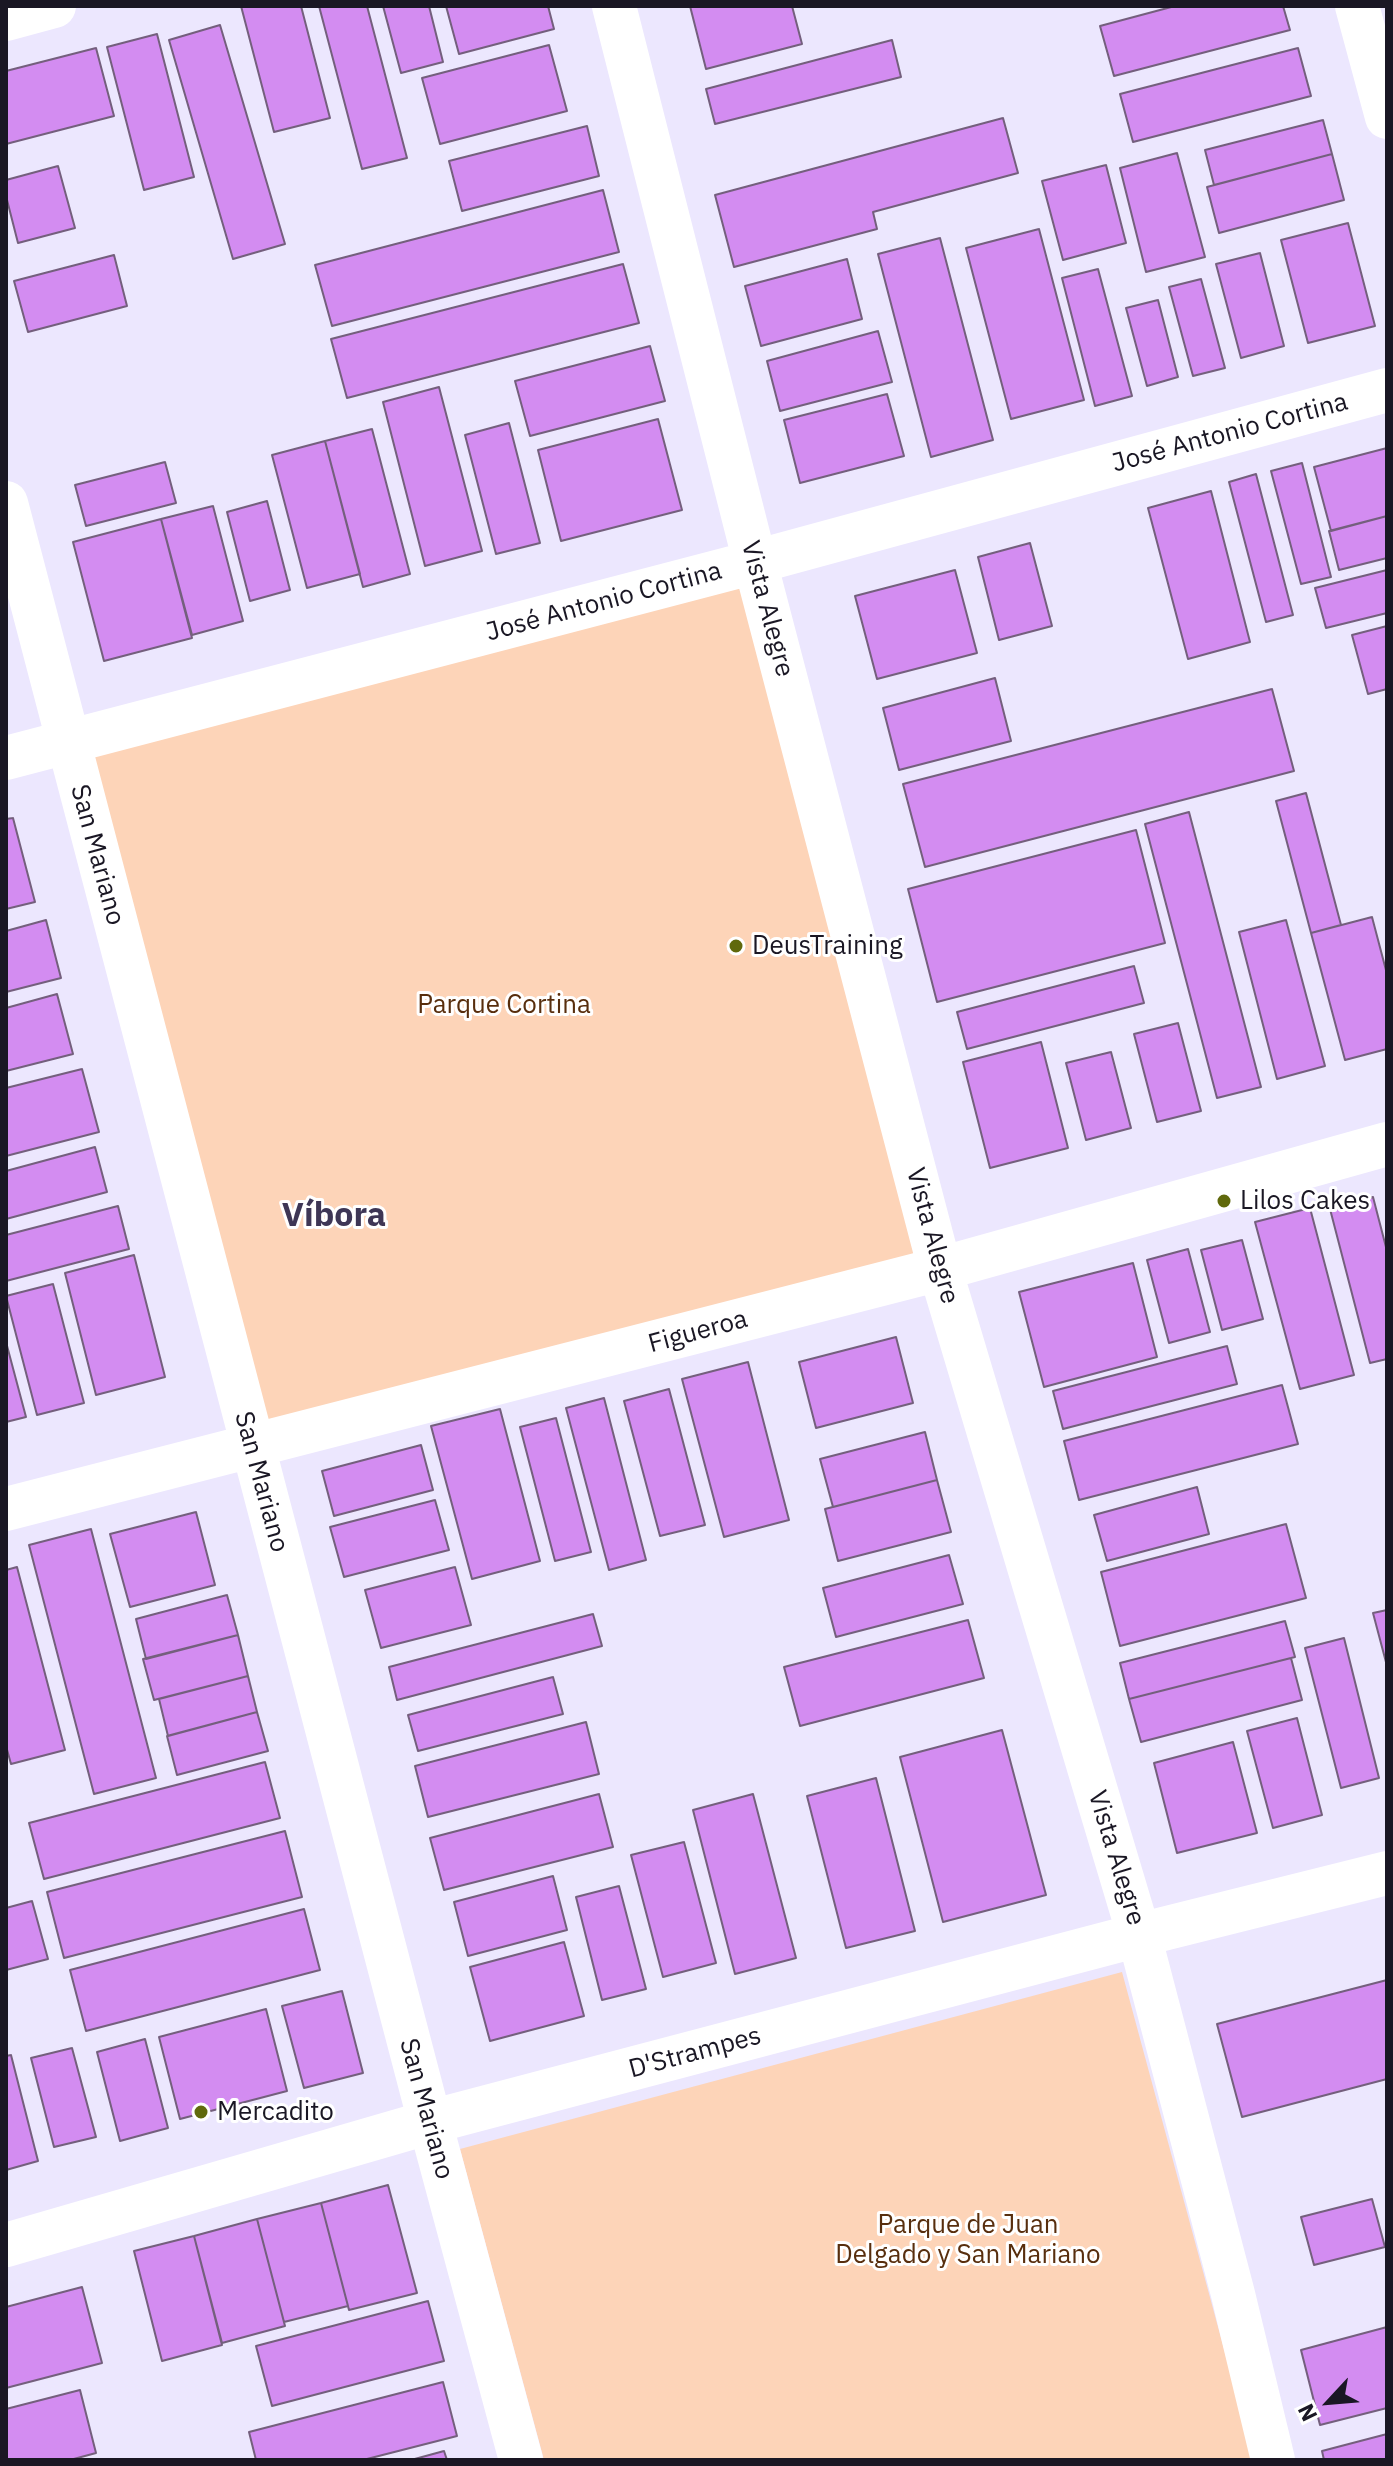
<!DOCTYPE html>
<meta charset="utf-8">
<style>
body{margin:0}
#map{position:relative;width:1393px;height:2466px;overflow:hidden;background:#ece7fe;font-family:"IBM Plex Sans",sans-serif}
canvas{display:block}
.frame{position:absolute;inset:0;border:8px solid #1a1724;pointer-events:none}
.north{position:absolute;left:1289px;top:2362px;width:80px;height:80px;-webkit-text-stroke:6px #fff;paint-order:stroke;rotate:244deg;font-size:22px;font-weight:700;line-height:32px;text-align:center;color:#1a1724}
.north::after{content:'';display:block;margin:auto;width:28px;height:36px;background:#1a1724;clip-path:polygon(50% 0,100% 100%,50% 72%,0 100%)}
</style>
<div id="map">
<canvas width="1393" height="2466"></canvas>
<div class="frame"></div>
<div class="north">N</div>
</div>
<script>
const context = document.querySelector('canvas').getContext('2d');
context.lineJoin = 'round';
function fillPath(path, color) { context.fillStyle = color; context.fill(path, 'evenodd'); }
const poly = rows => new Path2D(rows.map(r => 'M' + r).join(''));
function stroke(path, color, width, dash) { context.strokeStyle = color; context.lineWidth = width; context.lineCap = dash ? 'butt' : 'round'; context.setLineDash(dash || []); context.stroke(path); }
function write(font, color, halo, rows, align = 'center') {
  context.font = font + ' "IBM Plex Sans",sans-serif'; context.lineWidth = 6; context.setLineDash([]); context.textBaseline = 'middle'; context.strokeStyle = halo; context.fillStyle = color; for (const [text, x, y, turn = 0] of rows) {
    context.save(); context.translate(x, y); context.rotate((+turn || 0) * Math.PI / 180); context.textAlign = isNaN(turn) ? turn : align; if (halo) context.strokeText(text, 0, 0); context.fillText(text, 0, 0); context.restore();
  }
}
fillPath(poly([
 [755,562,940,1269,252,1448,68,741],
 [1122,1972,1254,2460,544,2460,460,2149]
]), '#fdd4b8');
const building = poly([
 [241,6,301,6,330,118,274,132,241,6],
 [319,6,367,6,407,158,362,169,319,6],
 [383,6,429,6,443,62,401,73,383,6],
 [446,6,548,6,554,29,459,54,446,6],
 [690,6,792,6,802,44,706,69,690,6],
 [1175,6,1283,6,1290,30,1114,76,1100,26,1175,6],
 [220,25,285,244,233,259,169,40,220,25],
 [157,34,194,177,144,190,107,47,157,34],
 [892,40,901,77,715,124,706,89,892,40],
 [549,45,567,111,440,144,422,78,549,45],
 [96,48,114,116,6,144,6,71,96,48],
 [1298,48,1311,96,1133,142,1120,94,1298,48],
 [1003,118,1018,173,873,212,877,229,734,267,715,195,1003,118],
 [1323,120,1332,154,1214,185,1205,150,1323,120],
 [587,126,599,176,462,211,449,161,587,126],
 [1177,153,1205,257,1146,272,1120,168,1177,153],
 [1332,154,1344,200,1219,233,1207,187,1332,154],
 [1106,165,1126,243,1063,260,1042,181,1106,165],
 [58,166,75,228,18,243,6,196,6,180,58,166],
 [603,190,619,252,332,326,315,265,603,190],
 [1348,223,1375,326,1308,343,1281,240,1348,223],
 [1039,229,1084,400,1011,419,966,248,1039,229],
 [940,238,993,440,931,457,878,254,940,238],
 [1260,253,1284,346,1241,358,1216,264,1260,253],
 [114,255,127,306,28,332,14,281,114,255],
 [847,259,862,319,761,346,745,286,847,259],
 [623,264,639,323,347,398,331,339,623,264],
 [1098,269,1132,396,1095,406,1062,278,1098,269],
 [1201,279,1225,368,1193,376,1169,287,1201,279],
 [1158,300,1178,377,1147,386,1126,308,1158,300],
 [878,331,892,382,780,411,767,361,878,331],
 [650,346,665,401,530,436,515,381,650,346],
 [439,387,482,551,425,566,383,402,439,387],
 [887,394,904,456,800,483,784,420,887,394],
 [658,419,682,510,561,541,538,450,658,419],
 [509,423,540,543,496,554,465,435,509,423],
 [372,429,410,574,363,587,325,441,372,429],
 [325,441,360,574,307,588,272,455,325,441],
 [1387,448,1387,516,1331,531,1314,467,1387,448],
 [165,462,176,503,86,526,75,485,165,462],
 [1302,463,1331,577,1301,584,1271,471,1302,463],
 [1256,474,1293,615,1266,622,1229,482,1256,474],
 [1211,491,1250,642,1188,659,1148,508,1211,491],
 [267,501,290,590,250,601,227,512,267,501],
 [213,506,243,621,192,635,161,519,213,506],
 [1387,516,1387,558,1339,570,1329,531,1387,516],
 [161,519,192,638,104,661,73,542,161,519],
 [1030,543,1052,626,999,640,978,557,1030,543],
 [955,570,977,653,877,679,855,596,955,570],
 [1387,570,1387,613,1326,628,1315,588,1387,570],
 [1387,626,1387,689,1368,694,1352,635,1387,626],
 [995,678,1011,741,899,770,883,708,995,678],
 [1272,689,1294,771,925,867,903,784,1272,689],
 [1306,793,1341,925,1311,933,1276,801,1306,793],
 [1189,812,1261,1087,1217,1098,1145,824,1189,812],
 [13,818,35,902,6,909,6,819,13,818],
 [1136,830,1165,943,937,1002,908,889,1136,830],
 [1372,917,1387,974,1387,1049,1345,1060,1311,933,1372,917],
 [46,920,61,978,6,992,6,931,46,920],
 [1286,920,1325,1066,1277,1079,1239,932,1286,920],
 [1134,966,1144,1003,967,1049,957,1012,1134,966],
 [57,994,73,1054,6,1071,6,1008,57,994],
 [1178,1023,1201,1111,1157,1122,1134,1034,1178,1023],
 [1041,1042,1068,1148,990,1168,963,1062,1041,1042],
 [1111,1052,1131,1128,1086,1140,1066,1063,1111,1052],
 [82,1069,99,1132,6,1156,6,1088,82,1069],
 [95,1147,107,1192,6,1219,6,1171,95,1147],
 [1373,1197,1387,1251,1387,1359,1370,1363,1330,1209,1373,1197],
 [118,1206,129,1249,6,1281,6,1235,118,1206],
 [1310,1208,1354,1375,1300,1389,1255,1222,1310,1208],
 [1242,1240,1263,1319,1222,1330,1201,1250,1242,1240],
 [1188,1249,1210,1332,1169,1343,1147,1260,1188,1249],
 [134,1255,165,1377,96,1395,65,1273,134,1255],
 [1133,1263,1157,1357,1044,1387,1019,1292,1133,1263],
 [53,1284,84,1403,37,1415,6,1296,53,1284],
 [896,1337,913,1403,816,1428,799,1362,896,1337],
 [6,1342,26,1417,6,1422,6,1342],
 [1227,1346,1237,1384,1063,1429,1053,1391,1227,1346],
 [748,1362,789,1520,724,1537,682,1379,748,1362],
 [1282,1385,1298,1444,1079,1500,1064,1441,1282,1385],
 [669,1389,705,1525,660,1536,624,1401,669,1389],
 [604,1398,646,1560,609,1570,566,1408,604,1398],
 [500,1409,540,1561,472,1579,431,1426,500,1409],
 [556,1418,591,1552,555,1561,520,1427,556,1418],
 [925,1432,937,1480,833,1507,820,1459,925,1432],
 [421,1445,433,1490,334,1516,322,1471,421,1445],
 [937,1480,951,1532,838,1561,825,1509,937,1480],
 [1197,1487,1209,1534,1107,1561,1094,1515,1197,1487],
 [435,1500,449,1550,344,1577,330,1527,435,1500],
 [196,1512,215,1585,130,1607,110,1534,196,1512],
 [1286,1524,1306,1598,1120,1646,1101,1572,1286,1524],
 [91,1529,156,1778,94,1794,29,1545,91,1529],
 [949,1555,963,1604,836,1637,823,1588,949,1555],
 [17,1567,65,1750,11,1764,6,1746,6,1570,17,1567],
 [455,1567,471,1625,381,1648,365,1590,455,1567],
 [227,1595,238,1635,146,1659,136,1619,227,1595],
 [1387,1610,1387,1666,1373,1613,1387,1610],
 [593,1614,602,1646,397,1700,389,1667,593,1614],
 [968,1620,984,1678,800,1726,784,1667,968,1620],
 [1285,1621,1295,1657,1129,1699,1120,1663,1285,1621],
 [238,1635,248,1676,154,1700,143,1659,238,1635],
 [1344,1638,1379,1778,1341,1788,1305,1648,1344,1638],
 [1291,1658,1302,1700,1141,1742,1129,1699,1291,1658],
 [248,1676,257,1712,168,1736,159,1699,248,1676],
 [553,1677,563,1714,418,1751,408,1715,553,1677],
 [257,1712,268,1751,177,1775,167,1736,257,1712],
 [1297,1718,1322,1815,1273,1828,1247,1731,1297,1718],
 [586,1722,599,1774,428,1817,415,1766,586,1722],
 [1002,1730,1046,1895,943,1922,900,1757,1002,1730],
 [1233,1742,1257,1833,1177,1853,1154,1763,1233,1742],
 [265,1762,280,1818,44,1879,29,1823,265,1762],
 [876,1778,915,1931,846,1948,807,1796,876,1778],
 [599,1794,613,1847,444,1890,430,1838,599,1794],
 [753,1794,796,1958,735,1974,693,1810,753,1794],
 [285,1831,302,1897,64,1958,47,1892,285,1831],
 [684,1842,716,1963,663,1977,631,1855,684,1842],
 [553,1876,567,1930,468,1956,454,1902,553,1876],
 [619,1886,646,1989,602,2000,576,1897,619,1886],
 [32,1901,48,1959,6,1970,6,1908,32,1901],
 [304,1909,320,1970,86,2031,70,1970,304,1909],
 [564,1942,584,2016,490,2041,470,1967,564,1942],
 [1387,1980,1387,2079,1242,2117,1217,2024,1387,1980],
 [342,1991,363,2073,304,2088,282,2006,342,1991],
 [266,2009,287,2091,180,2119,159,2037,266,2009],
 [145,2039,168,2128,120,2141,97,2052,145,2039],
 [72,2048,96,2137,54,2147,31,2058,72,2048],
 [11,2055,38,2161,6,2170,6,2056,11,2055],
 [388,2185,417,2293,349,2310,321,2203,388,2185],
 [1372,2199,1385,2247,1314,2265,1301,2217,1372,2199],
 [321,2203,348,2306,284,2322,257,2219,321,2203],
 [257,2219,285,2326,222,2343,194,2236,257,2219],
 [194,2236,222,2345,162,2361,134,2251,194,2236],
 [82,2287,102,2363,6,2388,6,2307,82,2287],
 [428,2301,444,2361,272,2406,256,2346,428,2301],
 [1387,2327,1387,2408,1320,2425,1301,2350,1387,2327],
 [443,2382,457,2436,363,2460,256,2460,249,2432,443,2382],
 [80,2390,96,2453,70,2460,6,2460,6,2409,80,2390],
 [1387,2434,1387,2460,1324,2460,1322,2451,1387,2434],
 [444,2451,447,2460,411,2460,444,2451]
]);
fillPath(building, '#d38cf1');
stroke(building, '#745f7d', 2);
stroke(poly([
 [614,6,755,562,940,1269,1139,1935,1233,2294,1273,2460],
 [1357,6,1387,117],
 [6,19,54,6],
 [6,503,430,2122,521,2460],
 [6,758,755,562,1387,390],
 [6,1509,940,1269,1387,1144],
 [6,2245,430,2122,1139,1935,1387,1873]
]), '#fff', 44);
for (const [x, y, r, color] of [
 [736,946,8,"#60690c"],
 [1224,1201,8,"#60690c"],
 [201,2112,8,"#60690c"]
]) { const dot = new Path2D(); dot.arc(x, y, r, 0, 2 * Math.PI); context.fillStyle = color; context.fill(dot); stroke(dot, '#fff', 3); }
write('26px', '#1a1724', '#fff', [
 ["José Antonio Cortina",1230,433,-15],
 ["José Antonio Cortina",604,602,-15],
 ["Vista Alegre",767,609,75],
 ["San Mariano",97,855,75],
 ["Vista Alegre",932,1236,75],
 ["Figueroa",698,1332,-15],
 ["San Mariano",261,1482,75],
 ["Vista Alegre",1116,1858,73],
 ["D'Strampes",695,2053,-15],
 ["San Mariano",426,2109,75]
]);
write('26px', '#1a1724', '#fff', [
 ["DeusTraining",752,946],
 ["Lilos Cakes",1240,1201],
 ["Mercadito",217,2112]
], 'left');
write('26px', '#582e0d', '#fff', [
 ["Parque Cortina",504,1005],
 ["Parque de Juan",968,2225],
 ["Delgado y San Mariano",968,2255]
]);
write('bold 34px', '#3e3655', '#fff', [
 ["Víbora",334,1216]
]);
</script>
